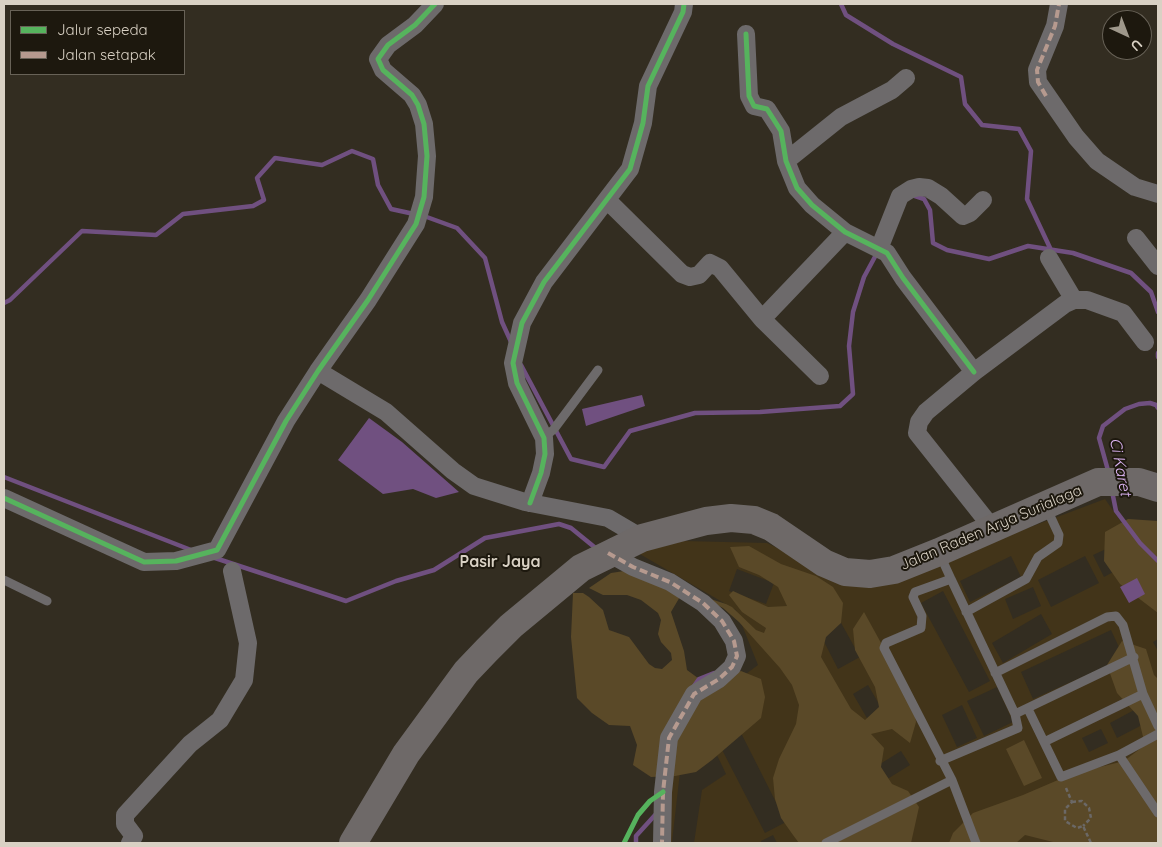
<!DOCTYPE html>
<style>
body{margin:0}
#map{position:relative;width:1162px;height:847px;overflow:hidden;background:#332d21;font-family:Quicksand,sans-serif}
canvas{display:block}
.frame{position:absolute;inset:0;border:5px solid #d9d1c4;pointer-events:none}
.legend{position:absolute;left:10px;top:10px;width:175px;height:65px;box-sizing:border-box;background:#1d180e;border:1px solid #686257;margin:0;padding:6px 9px;list-style:none;font-size:15px;color:#d9d1c4}
.legend li{display:flex;align-items:center;gap:10px;height:25px}
.legend b{width:25px;border:1px solid #686257}
.north{position:absolute;left:1102px;top:10px;width:50px;height:50px;box-sizing:border-box;background:#1d180e;border:1px solid #686257;border-radius:50%;rotate:137deg;font-size:14px;font-weight:700;line-height:20px;text-align:center;color:#d9d1c4}
.north::after{content:'';display:block;margin:auto;width:18px;height:22px;background:#9f988b;clip-path:polygon(50% 0,100% 100%,50% 72%,0 100%)}
</style>
<div id="map">
<canvas width="1162" height="847"></canvas>
<div class="frame"></div>
<ul class="legend">
<li><b style="height:6px;background:#56b35d"></b>Jalur sepeda</li>
<li><b style="height:6px;background:#b69a8f"></b>Jalan setapak</li>
</ul>
<div class="north">U</div>
</div>
<script>
const context = document.querySelector('canvas').getContext('2d');
context.lineJoin = 'round';
function fillPath(path, color) { context.fillStyle = color; context.fill(path, 'evenodd'); }
const poly = rows => new Path2D(rows.map(r => 'M' + r).join(''));
function stroke(path, color, width, dash) { context.strokeStyle = color; context.lineWidth = width; context.lineCap = dash ? 'butt' : 'round'; context.setLineDash(dash || []); context.stroke(path); }
function write(font, color, halo, rows, align = 'center') {
  context.font = font + ' Quicksand,sans-serif'; context.lineWidth = 4; context.setLineDash([]); context.textBaseline = 'middle'; context.strokeStyle = halo; context.fillStyle = color; for (const [text, x, y, turn = 0] of rows) {
    context.save(); context.translate(x, y); context.rotate((+turn || 0) * Math.PI / 180); context.textAlign = isNaN(turn) ? turn : align; if (halo) context.strokeText(text, 0, 0); context.fillText(text, 0, 0); context.restore();
  }
}
fillPath(poly([
 [1105,499,1158,575,1158,639,1153,642,1158,651,1158,843,777,843,773,835,761,841,761,843,694,843,702,790,726,774,716,753,680,772,672,842,688,843,669,843,672,754,707,703,758,665,736,610,638,553,683,541,767,543,851,585,889,580],
 [1106,549,1117,570,1104,577,1093,555],
 [1011,556,1021,577,970,602,960,581],
 [1085,556,1099,583,1051,607,1038,580],
 [737,569,774,583,766,604,729,591],
 [1033,587,1041,606,1013,619,1005,599],
 [943,591,990,681,969,692,921,603],
 [1041,614,1052,634,1003,663,992,643],
 [840,621,860,657,838,669,819,632],
 [1111,630,1124,658,1033,699,1021,672],
 [868,685,890,723,875,732,853,694],
 [997,687,1013,722,984,736,967,701],
 [962,705,977,738,957,747,942,715],
 [1136,709,1144,724,1117,738,1110,723],
 [739,729,786,822,765,833,717,740],
 [1101,729,1108,743,1089,752,1082,738],
 [901,751,910,765,881,783,872,769]
]), '#423419');
fillPath(poly([
 [1128,519,1158,521,1158,613,1120,584,1104,561,1105,532],
 [749,546,781,564,816,576,833,587,843,603,841,623,826,637,821,657,851,709,865,720,879,707,875,687,855,650,853,629,864,612,914,703,916,722,910,743,892,729,871,734,884,748,881,767,892,784,908,791,919,807,911,843,799,843,793,835,781,818,775,799,773,778,779,759,796,724,799,705,792,685,780,668,739,622,723,608,704,598,681,595,671,612,684,651,687,670,702,681,741,671,761,679,765,697,761,718,712,760,696,772,675,776,651,777,633,765,637,745,630,726,609,725,592,713,577,698,571,637,573,593,583,593,589,597,603,610,609,630,629,637,649,664,655,668,662,669,672,660,671,653,661,642,658,634,661,620,658,613,641,600,627,595,603,595,589,588,611,573,624,571,726,604,732,607,756,630,764,633,766,628,742,612,729,595,733,591,768,607,787,606,778,587,759,575,739,567,730,547],
 [1122,641,1146,649,1154,675,1158,679,1158,843,1057,843,1025,835,1016,843,949,843,953,833,973,813,1023,795,1072,774,1124,761,1145,745,1138,716,1117,693,1107,665],
 [1024,740,1042,778,1024,786,1006,749]
]), '#5a4928');
fillPath(poly([
 [642,395,645,406,586,426,582,409],
 [369,418,402,442,459,492,436,498,413,489,383,494,338,460],
 [1137,578,1145,594,1129,603,1120,587]
]), '#705080');
stroke(poly([
 [841,4,846,15,893,44,961,77,965,104,982,125,1019,129,1031,151,1027,199,1051,250],
 [912,195,924,199,930,210,933,243,947,250,989,259,1028,246,1073,253,1131,273,1151,292,1158,312],
 [424,216,457,228,485,258,502,322,512,344],
 [4,303,10,300,82,231,156,235,183,214,253,206,264,200,257,178,275,158,322,165,352,151,373,159,378,185,391,209,414,214],
 [1158,353,1158,357],
 [521,365,571,459,604,467,630,431,695,413,760,412,840,406,853,394,849,346,853,312,864,277,877,253],
 [1109,474,1099,438,1103,426,1125,409,1139,404,1150,403,1156,405,1158,408],
 [4,477,191,550],
 [1112,491,1116,511,1140,543,1158,561],
 [212,557,346,601,396,581,434,570,485,538,559,524,571,528,598,550],
 [694,686,699,679,714,673],
 [636,843,636,836,656,814]
]), '#705080', 4.5);
stroke(poly([
 [1066,788,1072,802,1065,809,1065,821,1077,828,1083,826,1091,843],
 [1072,802,1082,801,1089,808,1091,818,1083,826],
 [624,843,638,815,647,804]
]), '#6b6866', 2.5, [4, 2.5]);
stroke(poly([
 [544,438,554,429,598,370],
 [940,555,951,579],
 [4,580,47,601],
 [966,612,1026,579,1038,557,1058,543,1059,535,1046,507],
 [995,673,1107,617,1116,616,1123,625,1143,694,1158,726],
 [1028,709,1061,777,1119,755],
 [1158,734,1119,755,1158,813],
 [1044,742,1143,694],
 [940,761,1018,728,1015,714],
 [826,843,952,780],
 [976,843,952,780,884,648,886,643,921,628,922,616,913,597,915,592,951,579,1015,714,1134,657]
]), '#6d6a6b', 9);
stroke(poly([
 [1059,4,1055,26,1037,70,1038,82,1076,137,1097,161,1135,187,1158,194],
 [746,34,749,96,754,106,767,109,781,131,786,161,797,188,812,205,845,232,887,253,903,278,974,372],
 [786,161,841,117,892,90,906,78],
 [607,200,682,274,690,277,699,275,710,263,720,268,762,319,845,232],
 [1136,238,1158,266],
 [879,249,900,196,911,189,919,187,928,188,941,196,963,216,970,213,983,200],
 [1049,258,1074,300],
 [762,319,820,376],
 [318,371,386,412,453,471,474,486,525,502,608,518,642,538],
 [4,498,144,562,176,561,217,550,286,421,318,371,368,300,416,224,424,197,427,156,424,124,418,105,412,95,383,70,378,59,388,45,415,25,435,4],
 [530,503,541,473,545,454,544,438,517,383,513,363,522,323,544,282,630,169,643,123,648,86,683,12,684,4],
 [994,530,917,433,919,422,926,412,974,372,1065,304,1074,300,1087,300,1123,313,1145,342],
 [608,553,633,567,670,582,703,603,722,621,734,641,737,656,732,667,719,679,694,694,669,738,663,792,662,843],
 [130,843,134,836,125,824,125,815,190,744,220,720,244,680,248,643,232,571]
]), '#6d6a6b', 18);
stroke(poly([
 [353,843,406,754,466,672,487,650,511,626,581,568,642,538,706,521,731,518,754,520,771,527,824,563,845,572,870,574,894,570,939,552,1098,482,1139,482,1158,488]
]), '#6e6968', 28);
stroke(poly([
 [1046,96,1038,82,1037,70,1055,26,1059,4],
 [608,553,633,567,670,582,703,603,722,621,734,641,737,656,732,667,719,679,694,694,669,738,663,792,662,843]
]), '#b69a8f', 4, [8, 4]);
stroke(poly([
 [746,34,749,96,754,106,767,109,781,131,786,161,797,188,812,205,845,232,887,253,903,278,974,372],
 [4,498,144,562,176,561,217,550,286,421,318,371,368,300,416,224,424,197,427,156,424,124,418,105,412,95,383,70,378,59,388,45,415,25,435,4],
 [530,503,541,473,545,454,544,438,517,383,513,363,522,323,544,282,630,169,643,123,648,86,683,12,684,4],
 [624,843,638,815,650,801,663,792]
]), '#56b35d', 5);
write('15px', '#d9d1c4', '#1d180e', [
 ["Jalan Raden Arya Surialaga",991,528,-23]
]);
write('italic 16px', '#ddb5f5', '#1d180e', [
 ["Ci Karet",1120,467,79]
]);
write('bold 16px', '#d9d1c4', '#1d180e', [
 ["Pasir Jaya",500,562]
]);
</script>
